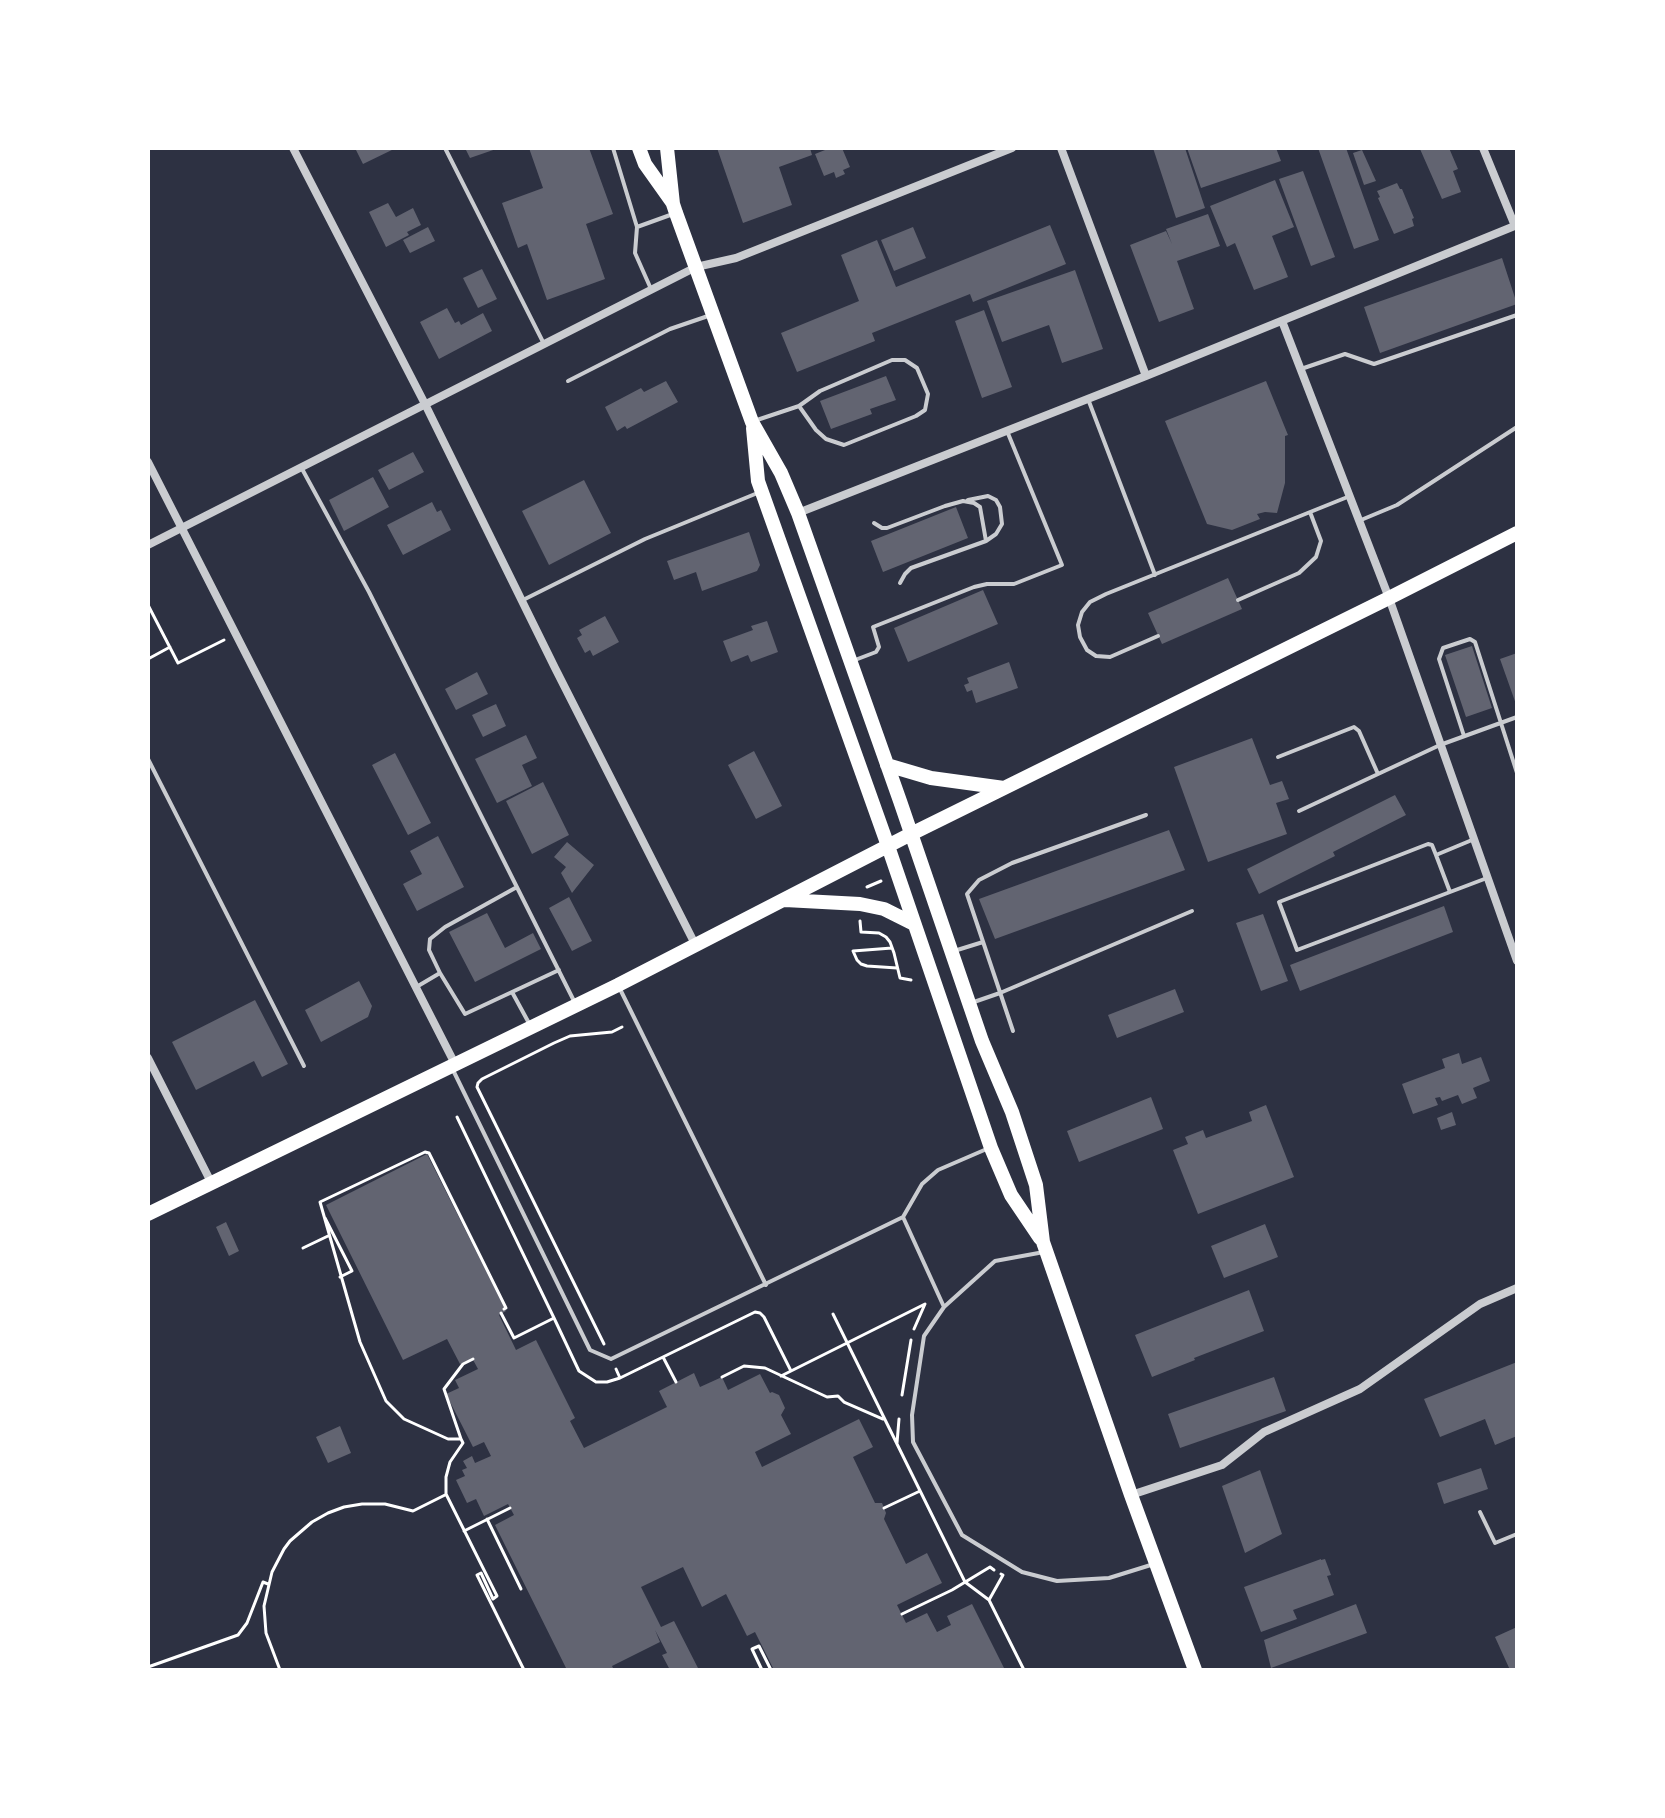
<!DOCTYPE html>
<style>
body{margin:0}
#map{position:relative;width:1665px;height:1818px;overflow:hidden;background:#2d3142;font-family:Arial,sans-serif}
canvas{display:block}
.frame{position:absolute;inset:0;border:150px solid #fff;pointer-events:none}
</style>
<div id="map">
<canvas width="1665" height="1818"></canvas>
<div class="frame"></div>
</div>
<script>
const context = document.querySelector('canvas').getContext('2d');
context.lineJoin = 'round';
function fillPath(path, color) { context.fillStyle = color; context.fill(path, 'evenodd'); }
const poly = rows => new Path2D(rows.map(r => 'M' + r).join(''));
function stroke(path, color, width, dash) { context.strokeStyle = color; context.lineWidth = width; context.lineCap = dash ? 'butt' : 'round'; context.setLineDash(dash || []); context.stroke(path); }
fillPath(poly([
 [361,148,396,148,363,164,356,150],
 [465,148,499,148,470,158],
 [529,148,589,148,613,214,586,224,605,279,547,300,527,244,518,248,502,203,543,188],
 [717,148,810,148,812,155,779,167,792,205,743,223],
 [830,148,842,148,850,167,843,170,845,174,836,178,834,172,824,176,815,154],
 [1153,148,1185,148,1205,208,1176,218],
 [1187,148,1276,148,1281,161,1201,188],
 [1318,148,1346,148,1379,240,1354,249],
 [1423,148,1449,148,1458,169,1453,171,1461,192,1442,199,1420,149],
 [1362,150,1376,181,1364,185,1353,153],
 [1303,171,1335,257,1311,266,1279,179],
 [1275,180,1294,227,1272,236,1288,277,1254,290,1235,243,1227,247,1210,206],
 [1397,183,1400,189,1402,189,1414,218,1412,219,1414,226,1394,234,1378,198,1380,197,1377,191],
 [388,203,396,217,413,208,421,225,407,232,409,235,386,247,369,212],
 [1208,214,1220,246,1177,261,1194,309,1159,322,1130,245,1166,231,1172,244,1166,229],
 [1050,225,1066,264,973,302,970,294,872,333,875,341,797,372,781,333,859,301,841,255,877,240,896,287],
 [428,227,435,241,410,253,403,240],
 [913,227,926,258,894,271,881,240],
 [1502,258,1517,304,1380,353,1364,307],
 [482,269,497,299,478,308,463,278],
 [1075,270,1103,349,1062,363,1049,325,1002,342,987,301],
 [447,308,455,323,459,321,461,325,483,313,492,331,439,359,420,322],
 [984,310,1012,387,982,398,955,321],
 [886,376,896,400,870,409,872,414,831,429,820,401],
 [666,381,678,402,627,429,625,426,617,431,605,407,641,388,644,392],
 [1266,381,1288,435,1285,436,1285,483,1277,513,1265,512,1257,514,1260,519,1232,530,1207,524,1165,421],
 [413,452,424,472,389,490,378,470],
 [373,477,389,507,344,531,329,500],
 [584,480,611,533,549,565,522,511],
 [432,502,437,512,441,510,451,530,403,555,387,525],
 [956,507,968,538,883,572,871,541],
 [749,532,760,565,757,571,702,591,696,572,674,580,667,561],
 [1228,578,1242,609,1162,644,1148,613],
 [983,590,998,624,908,662,894,628],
 [605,616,619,642,593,656,590,650,585,653,577,638,582,635,579,630],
 [767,621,778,652,751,662,748,655,731,662,723,641,753,630,751,626],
 [1472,646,1492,708,1466,717,1445,655],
 [1517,653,1517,707,1500,659],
 [1009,662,1018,688,976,703,972,690,967,692,964,685,969,683,967,678],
 [477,672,488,694,456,710,445,689],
 [496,704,506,726,483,737,472,715],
 [526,735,537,758,522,765,532,786,497,803,475,759],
 [1252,738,1270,785,1282,781,1289,799,1276,803,1287,834,1208,862,1174,767],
 [754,751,782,806,756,819,728,765],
 [395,753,431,823,408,835,372,765],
 [543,782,569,835,532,854,506,801],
 [1395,795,1406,815,1333,852,1335,856,1259,894,1247,869],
 [1169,830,1185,870,995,939,979,899],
 [438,836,464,887,417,911,403,884,422,874,410,851],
 [567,842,594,865,572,893,561,873,566,867,554,857],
 [569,897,592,941,572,951,549,908],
 [1444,906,1453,932,1300,991,1290,965],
 [487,913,505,948,533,933,541,949,475,982,449,932],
 [1263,914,1288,981,1261,991,1236,923],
 [359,981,372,1006,368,1017,321,1042,305,1010],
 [1175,989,1184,1012,1117,1038,1108,1015],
 [255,1000,288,1064,262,1077,254,1061,196,1090,172,1042],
 [1459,1053,1462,1064,1481,1057,1490,1081,1473,1088,1477,1098,1462,1104,1458,1095,1442,1101,1440,1097,1435,1098,1438,1105,1413,1114,1402,1084,1445,1068,1442,1059],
 [1151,1097,1163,1129,1079,1162,1067,1131],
 [1266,1105,1294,1177,1198,1214,1173,1150,1188,1144,1185,1137,1203,1130,1206,1138,1252,1121,1249,1112],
 [1452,1112,1456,1125,1441,1130,1437,1118],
 [427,1154,506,1311,499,1315,516,1350,536,1340,575,1418,570,1421,584,1448,667,1407,659,1391,694,1373,700,1387,722,1377,728,1390,760,1374,770,1393,772,1392,779,1395,785,1408,781,1415,791,1434,755,1452,762,1467,859,1419,873,1447,853,1457,875,1503,882,1503,886,1513,884,1519,906,1564,927,1553,942,1583,897,1605,906,1623,927,1613,937,1632,951,1625,947,1616,972,1604,1005,1670,774,1670,755,1632,747,1636,726,1594,702,1607,683,1567,641,1587,661,1627,674,1621,699,1670,670,1670,662,1655,667,1653,655,1630,660,1642,612,1666,614,1670,567,1670,495,1525,514,1515,508,1504,484,1516,476,1499,467,1503,456,1480,465,1476,462,1470,467,1468,463,1461,472,1456,475,1463,491,1456,484,1442,473,1447,446,1394,459,1388,455,1380,478,1369,472,1358,460,1364,447,1339,403,1360,326,1205],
 [226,1222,239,1251,229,1256,216,1227],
 [1265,1224,1278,1257,1224,1278,1211,1246],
 [1249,1290,1264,1331,1194,1358,1195,1360,1152,1377,1135,1335],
 [1517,1362,1517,1436,1495,1445,1485,1419,1440,1437,1424,1399],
 [1274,1377,1286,1411,1180,1448,1168,1414],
 [340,1426,351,1453,328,1463,316,1437],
 [1481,1468,1488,1489,1444,1504,1437,1483],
 [1260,1470,1282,1534,1245,1553,1222,1486],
 [1321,1559,1321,1560,1325,1559,1331,1575,1327,1576,1334,1595,1293,1610,1297,1619,1261,1632,1244,1587],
 [1356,1604,1367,1633,1271,1668,1264,1640],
 [1517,1627,1517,1670,1510,1670,1495,1637]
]), '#626471');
stroke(poly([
 [148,605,178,663,224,640],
 [148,659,170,647],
 [867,887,881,881],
 [860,921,861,932,879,933,886,937,890,942,894,953,900,978,911,980],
 [892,948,853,951,857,960,861,964,867,966,897,968],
 [457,1117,554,1318],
 [325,1218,352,1271,340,1277],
 [303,1248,328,1236],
 [504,1309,506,1308,429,1153,425,1152,320,1202,360,1342,386,1401,404,1419,448,1439,461,1439,463,1443,450,1462,446,1477,446,1494,497,1596,493,1599,481,1573,477,1575,524,1670],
 [501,1313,514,1338,554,1318,579,1371,596,1382,607,1382,620,1378,755,1312,760,1313,764,1317,791,1371],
 [833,1314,965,1582,989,1600,1003,1575,1001,1574],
 [604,1344,477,1087,478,1083,482,1079,554,1043,570,1036,612,1032,622,1027],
 [663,1357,676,1382],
 [616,1369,620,1378],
 [781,1376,925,1304,914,1329],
 [722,1377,744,1366,765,1368,827,1397,838,1396,844,1402,883,1419],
 [902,1395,911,1340],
 [461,1439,444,1389,463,1364,473,1359],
 [897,1443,899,1419],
 [884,1508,920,1491],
 [487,1519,521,1589],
 [464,1531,510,1508],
 [989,1600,1024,1670],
 [902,1614,952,1590,990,1567,994,1570],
 [148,1667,238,1635,247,1623,263,1582,268,1584],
 [280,1670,266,1633,264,1606,272,1572,284,1549,290,1541,312,1522,328,1513,344,1507,362,1504,385,1504,413,1511,445,1495],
 [762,1670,752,1649,759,1646,771,1670]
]), '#fff', 3);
stroke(poly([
 [445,148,543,342],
 [613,148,637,227,673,214],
 [637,227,635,253,651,289],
 [1301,369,1345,354,1374,364,1517,315],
 [568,381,670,329,711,315],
 [1088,399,1155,575],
 [754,421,799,406,820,391,892,360,905,360,917,368,928,394,925,410,916,416,844,445,826,439,816,430,799,406],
 [301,467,369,592,575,1003],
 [968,500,988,496,996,500,1000,507,1002,524,996,534,986,541],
 [1361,520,1397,505,1517,427],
 [874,523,882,528,887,528,945,506,963,501,974,503,980,507,986,541,911,568,905,574,900,583],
 [1238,600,1299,573,1316,557,1321,541,1310,512],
 [521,601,645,539,760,492],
 [1158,636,1110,657,1096,656,1087,650,1080,637,1078,625,1082,612,1090,602,1106,594,1350,496],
 [855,660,876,652,879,647,873,627,974,587,987,584,1014,584,1062,565,1007,431],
 [1464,736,1439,659,1443,648,1470,639,1475,642,1517,773],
 [1278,757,1354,727,1359,731,1378,774],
 [148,759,304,1066],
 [1299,811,1440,745,1517,717],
 [1472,840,1436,855,1432,845,1428,844,1279,902,1297,950,1487,878],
 [1436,855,1450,892],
 [517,887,445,927,430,939,429,950,440,973,465,1014,559,970],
 [954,951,983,942],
 [418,986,440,973],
 [620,989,766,1285],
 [512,992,530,1025],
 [971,1003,1000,993,1192,911],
 [1013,1031,967,894,979,880,1012,863,1146,815],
 [452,1068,590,1350,611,1359,903,1217],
 [1044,1252,995,1261,944,1307,924,1336,912,1415,913,1442,962,1535,1022,1572,1057,1581,1109,1578,1154,1564],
 [944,1307,903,1217,922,1184,938,1170,989,1148],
 [1480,1512,1495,1543,1517,1534]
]), '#caccd0', 4);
stroke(poly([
 [293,148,425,404,555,668,696,946],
 [1061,148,1146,376],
 [1483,148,1515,226],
 [1282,321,1389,598,1517,961],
 [148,462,455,1064],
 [798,513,1146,376,1517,225],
 [148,545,696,267,736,258,1012,148],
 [148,1058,212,1184],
 [1131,1495,1222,1465,1264,1432,1360,1389,1480,1304,1517,1288]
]), '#caccd0', 8);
stroke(poly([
 [639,148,645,164,672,202],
 [667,148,673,204,676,213,752,422,781,473,798,513,900,801,982,1041,1012,1112,1036,1185,1043,1242,1131,1495,1195,1670],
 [753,428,758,481,888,846,991,1148,1011,1195,1040,1238],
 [887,765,931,778,1004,788],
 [785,900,860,904,884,909,914,924],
 [148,1214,618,985,911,834,1389,598,1517,533]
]), '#fff', 14);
</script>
